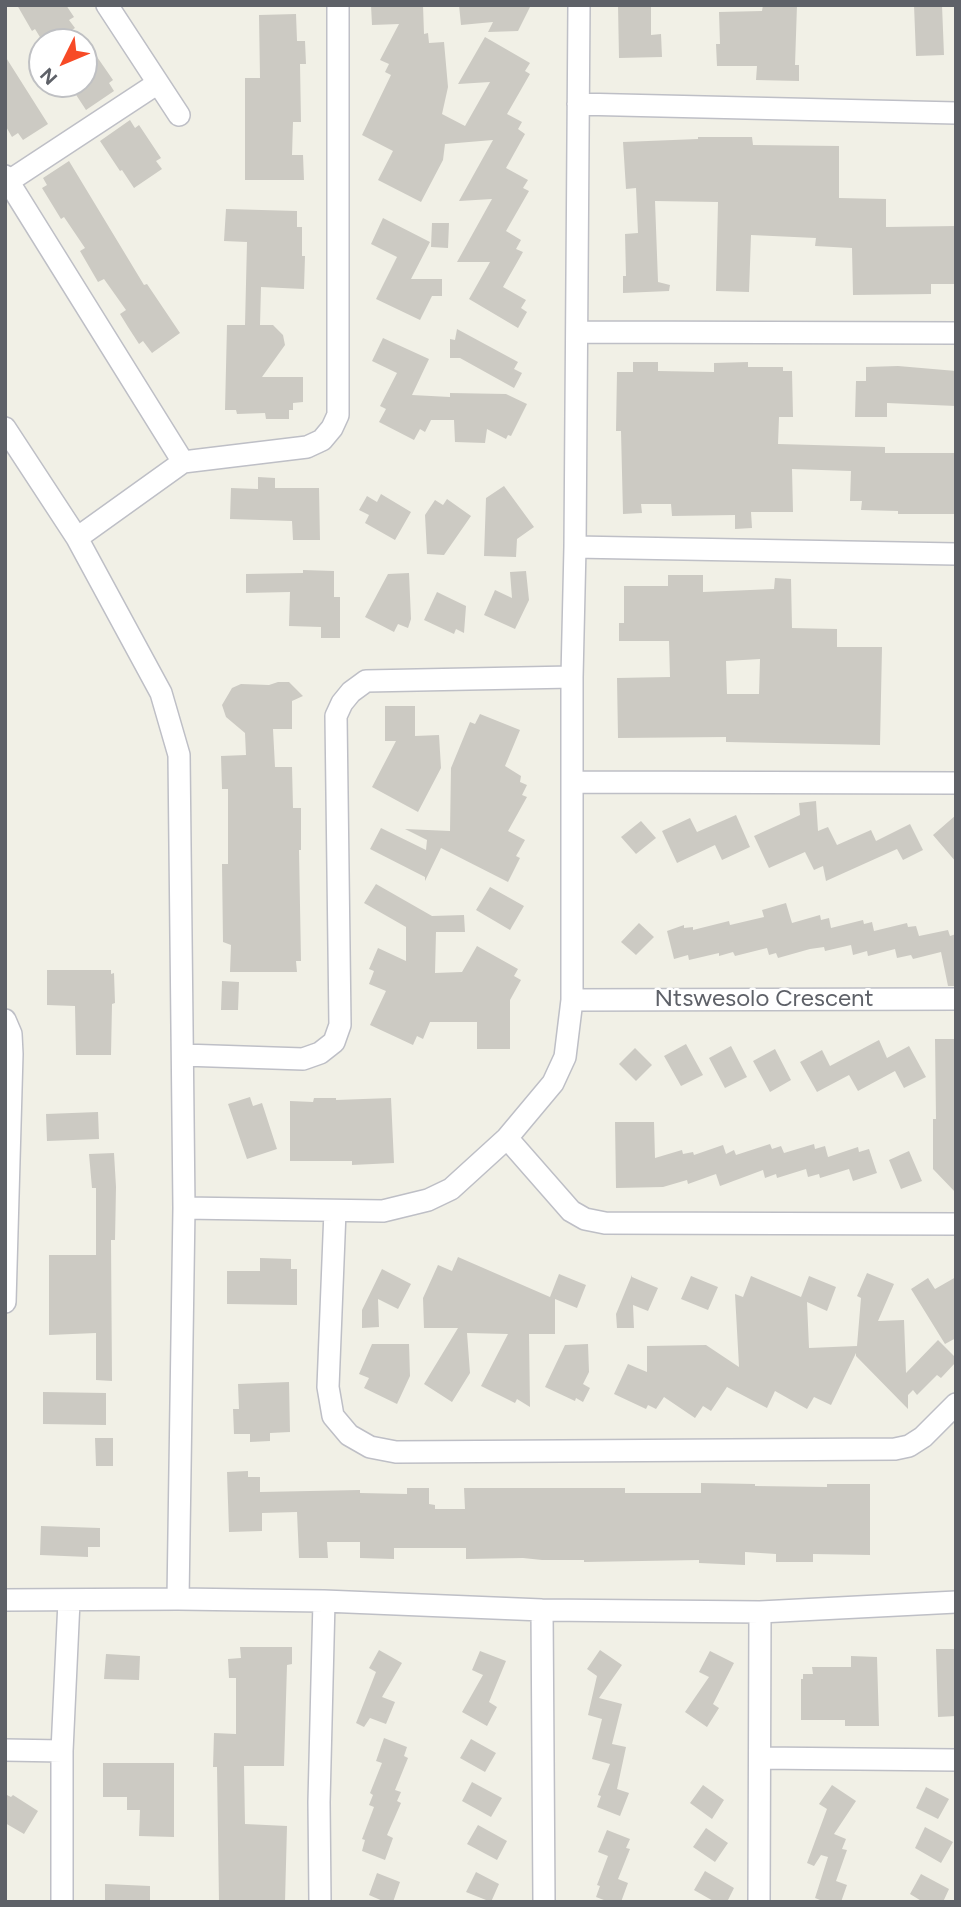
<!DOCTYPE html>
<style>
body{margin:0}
#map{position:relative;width:961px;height:1907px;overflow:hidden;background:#f1f0e6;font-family:Figtree,sans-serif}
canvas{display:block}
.frame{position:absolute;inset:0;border:7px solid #5e6168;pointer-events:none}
.north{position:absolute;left:28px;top:28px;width:70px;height:70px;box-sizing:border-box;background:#fff;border:2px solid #bfc0c3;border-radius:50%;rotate:227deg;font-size:19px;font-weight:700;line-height:28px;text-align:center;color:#5e6168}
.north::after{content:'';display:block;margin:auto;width:24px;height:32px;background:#f74a26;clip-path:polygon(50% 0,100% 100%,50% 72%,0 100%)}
</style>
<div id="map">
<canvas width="961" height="1907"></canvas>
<div class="frame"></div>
<div class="north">N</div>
</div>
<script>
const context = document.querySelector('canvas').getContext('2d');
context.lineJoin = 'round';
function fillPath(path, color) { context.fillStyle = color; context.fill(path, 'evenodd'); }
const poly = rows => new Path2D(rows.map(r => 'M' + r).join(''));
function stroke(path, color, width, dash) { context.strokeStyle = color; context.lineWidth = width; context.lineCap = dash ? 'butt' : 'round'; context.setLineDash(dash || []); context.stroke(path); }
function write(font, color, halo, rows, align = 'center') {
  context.font = font + ' Figtree,sans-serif'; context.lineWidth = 5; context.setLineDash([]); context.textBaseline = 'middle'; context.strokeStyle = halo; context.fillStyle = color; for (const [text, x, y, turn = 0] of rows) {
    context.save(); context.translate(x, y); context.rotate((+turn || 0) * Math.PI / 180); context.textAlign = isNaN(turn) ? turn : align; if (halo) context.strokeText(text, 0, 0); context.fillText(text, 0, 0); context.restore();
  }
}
fillPath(poly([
 [17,5,66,5,74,17,69,20,75,28,54,42,43,42,35,29,32,31],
 [371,5,423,5,424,34,428,33,429,43,444,42,448,87,442,114,465,126,490,82,458,84,485,37,530,63,525,71,530,74,507,114,522,122,518,129,525,134,506,168,528,180,523,188,529,191,506,231,521,240,516,249,523,252,503,287,526,300,521,308,527,312,518,328,469,299,490,262,457,262,492,199,459,201,493,140,445,144,443,160,421,202,378,180,393,151,362,135,391,75,385,72,389,64,380,60,399,24,372,25],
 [459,5,531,5,518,31,488,32,493,22,461,25],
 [618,5,651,5,651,35,661,34,662,57,619,58],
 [763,5,797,5,795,65,799,65,799,81,756,80,757,66,717,66,716,44,720,44,719,12,762,11],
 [914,5,942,5,944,55,916,56],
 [296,14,297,41,305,41,306,64,300,64,301,122,293,122,292,155,303,155,304,180,245,180,245,78,260,78,259,15],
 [84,38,113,80,109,83,114,91,86,110,69,84,84,84],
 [5,56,48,124,23,140,18,133,12,137,5,125],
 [130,120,135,128,139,125,161,158,156,161,162,169,134,188,122,170,120,171,100,141],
 [698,137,752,137,753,145,839,146,839,198,886,199,886,227,956,226,956,284,931,284,931,294,853,295,852,248,815,246,816,238,751,235,749,292,716,291,718,202,655,201,658,282,670,285,669,291,623,293,623,276,626,276,625,234,638,233,636,188,626,189,623,142,698,139],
 [69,161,144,285,147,284,180,333,152,353,143,341,139,344,128,327,120,314,126,310,104,279,98,282,80,251,85,248,64,217,61,219,42,188,47,185,43,178],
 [226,209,297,211,297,227,302,227,302,256,305,256,304,289,261,287,260,325,273,325,283,335,285,345,262,377,303,377,303,402,293,403,293,410,289,410,289,419,266,419,265,413,237,414,236,410,225,410,227,325,245,325,247,242,224,241],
 [383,218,430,242,411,279,442,279,442,296,432,296,420,320,376,299,397,257,371,244],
 [432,223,449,223,448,248,431,247],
 [457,329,518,362,514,369,522,373,514,388,460,358,450,358,450,339,455,340],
 [383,338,429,359,412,395,450,397,450,393,506,394,527,404,511,436,508,435,506,439,487,429,485,443,455,442,454,420,431,420,425,432,420,429,414,440,379,422,386,409,380,406,397,373,372,361],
 [633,362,658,362,658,371,714,372,714,363,748,362,748,367,783,367,783,371,792,371,793,417,779,417,778,444,885,447,885,453,956,453,956,514,898,514,898,511,861,510,862,501,850,501,851,471,792,469,793,512,751,512,752,528,735,529,735,515,672,516,671,504,641,504,642,513,623,514,621,431,616,431,617,372,633,372],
 [898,366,956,371,956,406,887,403,887,417,855,417,856,381,866,381,866,367],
 [258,477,275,478,275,488,319,488,320,540,293,540,292,521,230,519,231,488,258,489],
 [504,486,534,527,517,539,516,557,484,556,486,498],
 [381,494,411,512,395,540,365,523,369,515,359,510,367,496,377,502],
 [447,499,471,516,444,555,427,554,425,515,435,500,443,505],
 [303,570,334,571,334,597,340,597,340,638,321,638,321,627,289,626,290,592,246,593,246,574,303,573],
 [526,571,529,600,515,629,484,615,495,590,512,598,510,572],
 [409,573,411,619,408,628,398,624,394,632,365,617,388,574],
 [668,575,703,575,703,592,774,589,775,578,791,579,792,628,837,629,837,647,882,647,880,745,726,742,726,737,618,738,617,678,670,677,669,641,619,641,619,623,624,623,624,586,668,586],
 [760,659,759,694,727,694,726,661],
 [437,592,466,606,464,633,456,629,454,634,424,620],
 [278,682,289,682,303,696,292,701,292,729,273,729,275,767,292,767,293,808,301,808,301,850,299,850,301,961,296,961,297,972,230,972,231,945,223,942,222,864,228,864,228,789,222,789,221,756,246,755,245,733,226,717,222,705,232,688,241,684,269,685],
 [385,706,415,706,415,736,439,735,441,768,418,812,372,787,396,741,385,741],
 [480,714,520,730,505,766,521,776,520,782,527,785,522,795,527,797,508,831,525,840,516,856,520,858,508,882,441,848,425,881,425,877,370,849,381,828,426,850,427,840,405,829,450,831,451,768,470,722,475,724],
 [816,801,818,831,828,827,837,845,871,830,876,841,910,824,923,850,903,860,897,849,826,881,823,866,814,870,805,852,769,868,754,836,800,815,799,803],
 [736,815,750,847,722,860,715,845,677,863,662,831,690,818,697,832],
 [956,815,956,862,933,835],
 [641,821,656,838,636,854,621,837],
 [376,884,432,916,464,915,465,932,436,932,435,973,462,972,477,946,518,969,514,976,521,980,510,1000,510,1049,477,1049,477,1022,430,1022,423,1039,417,1036,413,1045,370,1025,386,991,369,984,374,971,369,969,378,948,406,961,406,927,364,903],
 [490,887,524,906,510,930,476,910],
 [786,903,792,923,820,915,821,920,829,918,831,928,863,920,864,924,872,922,874,931,907,923,908,927,916,926,919,936,948,930,950,936,956,934,956,986,948,986,941,952,913,959,911,955,897,958,895,949,868,956,867,951,853,955,851,945,825,951,824,947,810,949,778,958,776,953,769,955,767,948,735,956,733,952,719,956,719,953,689,960,688,955,674,959,667,931,684,925,684,928,693,927,693,930,729,921,730,925,764,917,762,910],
 [639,923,654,937,636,955,621,942],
 [47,970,111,970,111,974,114,973,115,1003,112,1004,111,1055,76,1055,75,1006,47,1005],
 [222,981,239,982,238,1010,221,1010],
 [935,1039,956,1039,956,1193,933,1169,933,1119,936,1119],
 [879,1040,887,1058,909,1046,926,1077,904,1088,895,1071,858,1091,849,1075,817,1092,800,1062,822,1050,830,1066],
 [686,1044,703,1075,681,1086,664,1056],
 [731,1046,747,1077,725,1088,709,1058],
 [635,1048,652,1065,636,1081,619,1064],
 [775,1049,791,1080,770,1092,753,1061],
 [250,1097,253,1106,262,1103,277,1149,247,1159,228,1104],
 [314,1098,336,1098,336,1100,391,1098,394,1163,352,1165,352,1161,290,1161,290,1101,313,1102],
 [98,1112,99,1139,47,1141,46,1114],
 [615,1122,654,1122,655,1158,682,1150,683,1154,693,1152,694,1155,723,1145,726,1154,734,1150,736,1155,770,1144,772,1149,781,1146,784,1153,814,1144,815,1149,825,1146,828,1157,858,1147,859,1152,869,1149,877,1173,853,1181,849,1169,820,1178,819,1174,808,1177,806,1169,777,1178,776,1174,765,1178,763,1170,720,1186,716,1174,688,1184,687,1180,663,1187,616,1188],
 [909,1151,922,1181,901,1189,889,1160],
 [114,1153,116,1187,115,1240,111,1240,112,1381,96,1380,96,1333,49,1335,49,1255,96,1255,96,1188,92,1188,89,1154],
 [458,1257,550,1297,559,1274,586,1285,577,1308,555,1299,555,1334,529,1334,530,1407,517,1399,515,1403,481,1386,508,1334,467,1333,470,1373,452,1402,424,1384,458,1328,424,1328,423,1298,438,1265,452,1271],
 [260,1258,291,1259,291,1269,297,1269,297,1305,227,1304,227,1271,260,1271],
 [382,1269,411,1284,398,1309,378,1299,379,1327,362,1328,362,1310],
 [867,1273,894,1284,878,1321,904,1320,906,1373,938,1340,956,1358,956,1362,941,1378,937,1375,917,1395,913,1390,908,1395,908,1409,856,1356,856,1353,831,1405,814,1397,807,1409,775,1391,767,1408,727,1387,711,1411,703,1406,695,1418,664,1397,656,1409,648,1405,646,1409,614,1394,628,1364,647,1372,647,1346,706,1345,739,1367,735,1294,743,1297,751,1276,801,1297,809,1276,836,1287,827,1311,807,1302,809,1348,857,1346,861,1298,857,1296],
 [632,1275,632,1277,658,1288,648,1311,633,1305,634,1328,617,1328,616,1314],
 [691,1276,718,1287,708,1310,681,1299],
 [956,1277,956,1338,945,1344,911,1289,928,1278,935,1289],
 [372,1344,409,1344,410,1376,397,1404,364,1388,369,1378,359,1374],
 [588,1344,589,1372,583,1384,590,1388,583,1402,576,1398,575,1401,545,1387,565,1345],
 [289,1382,290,1432,270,1433,270,1441,250,1442,250,1434,234,1434,233,1409,239,1409,238,1384],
 [43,1392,106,1393,106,1425,43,1424],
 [95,1438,113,1438,113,1466,96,1466],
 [248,1471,248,1477,260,1477,260,1492,360,1490,360,1493,407,1494,407,1488,429,1488,429,1504,435,1505,435,1509,465,1509,464,1488,625,1488,625,1493,701,1493,701,1483,755,1484,755,1486,827,1487,827,1484,870,1484,870,1555,813,1554,813,1562,776,1562,776,1554,745,1552,745,1565,699,1563,699,1560,584,1562,584,1560,542,1560,523,1558,466,1559,466,1548,394,1548,394,1559,360,1558,360,1542,327,1542,328,1558,299,1558,297,1512,262,1513,262,1531,229,1532,227,1472],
 [41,1526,100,1528,100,1547,88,1547,88,1557,40,1555],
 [240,1647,292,1647,292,1664,287,1665,284,1766,244,1766,245,1824,287,1826,285,1902,219,1902,217,1767,213,1767,214,1733,236,1734,236,1678,229,1678,228,1659,241,1658],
 [936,1649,956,1649,956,1716,938,1717],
 [379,1650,402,1663,382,1697,395,1702,386,1724,370,1718,364,1727,356,1723,376,1672,369,1668],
 [600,1650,622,1665,599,1698,622,1704,612,1744,626,1747,617,1789,629,1793,620,1816,597,1807,601,1796,598,1795,610,1764,592,1759,602,1719,588,1715,597,1676,587,1669],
 [480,1651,506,1661,489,1702,497,1707,487,1726,462,1712,483,1675,472,1670],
 [710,1651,734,1663,713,1704,719,1708,707,1727,685,1712,709,1677,699,1672],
 [106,1654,140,1656,139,1680,104,1679],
 [851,1656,877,1657,879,1726,845,1726,845,1720,801,1720,801,1679,803,1679,803,1674,813,1674,812,1667,851,1667],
 [384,1738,407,1747,404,1756,408,1758,395,1790,401,1792,397,1801,401,1803,387,1835,393,1838,385,1860,362,1851,365,1840,362,1839,374,1807,369,1805,373,1795,370,1793,382,1763,376,1761],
 [471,1739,496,1753,485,1772,460,1758],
 [103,1763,174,1763,174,1837,139,1836,140,1810,127,1810,127,1797,103,1797],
 [472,1782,502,1798,491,1817,462,1801],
 [703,1785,724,1800,712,1819,690,1803],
 [832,1785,856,1801,834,1834,846,1839,842,1849,847,1850,836,1881,847,1885,841,1902,825,1902,815,1898,828,1857,821,1855,814,1866,807,1863,827,1809,819,1804],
 [926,1787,949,1799,938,1819,916,1808],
 [5,1794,11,1797,13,1795,38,1811,24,1834,5,1823],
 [478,1825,507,1841,497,1860,467,1844],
 [925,1827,953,1842,941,1863,915,1848],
 [706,1828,728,1843,715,1862,693,1847],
 [607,1830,630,1839,626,1848,630,1849,618,1879,628,1883,621,1902,609,1902,596,1897,600,1886,597,1885,608,1856,598,1852],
 [705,1871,734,1888,727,1902,715,1902,694,1890],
 [476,1872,499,1884,491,1902,466,1892],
 [377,1873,400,1882,393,1902,385,1902,369,1895],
 [921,1874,949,1889,943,1902,923,1902,910,1894],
 [105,1884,150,1886,150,1902,105,1902]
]), '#cccac3');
const minor = poly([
 [107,5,179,115],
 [578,104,956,113],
 [5,176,183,462],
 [9,181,158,83],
 [577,332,956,333],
 [5,428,77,538,161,693,179,755,184,1208,178,1599],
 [77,538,183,462,307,447,322,440,332,428,338,415,338,5],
 [575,547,956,554],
 [574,782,956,783],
 [572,1000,956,999],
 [5,1020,11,1034,12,1054,5,1302],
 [183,1055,303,1059,320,1053,334,1042,340,1025,336,716,342,703,351,692,366,681,572,677],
 [507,1138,571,1211,585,1219,605,1223,956,1224],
 [184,1208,383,1211,428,1200,451,1189,507,1138,553,1083,565,1057,572,1000,572,677,575,547,579,5],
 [335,1211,328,1387,333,1416,349,1435,370,1447,396,1452,895,1449,909,1446,923,1437,956,1404],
 [5,1600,178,1599,324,1601,542,1610,760,1612,956,1602],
 [542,1610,544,1902],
 [5,1750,62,1751],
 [760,1758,956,1760],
 [62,1902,62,1751,69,1601],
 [320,1902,319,1802,324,1601],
 [759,1902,760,1612]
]);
stroke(minor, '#bebfc6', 24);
stroke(minor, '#fff', 21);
write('24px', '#5e6168', '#fff', [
 ["Ntswesolo Crescent",764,999]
]);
</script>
